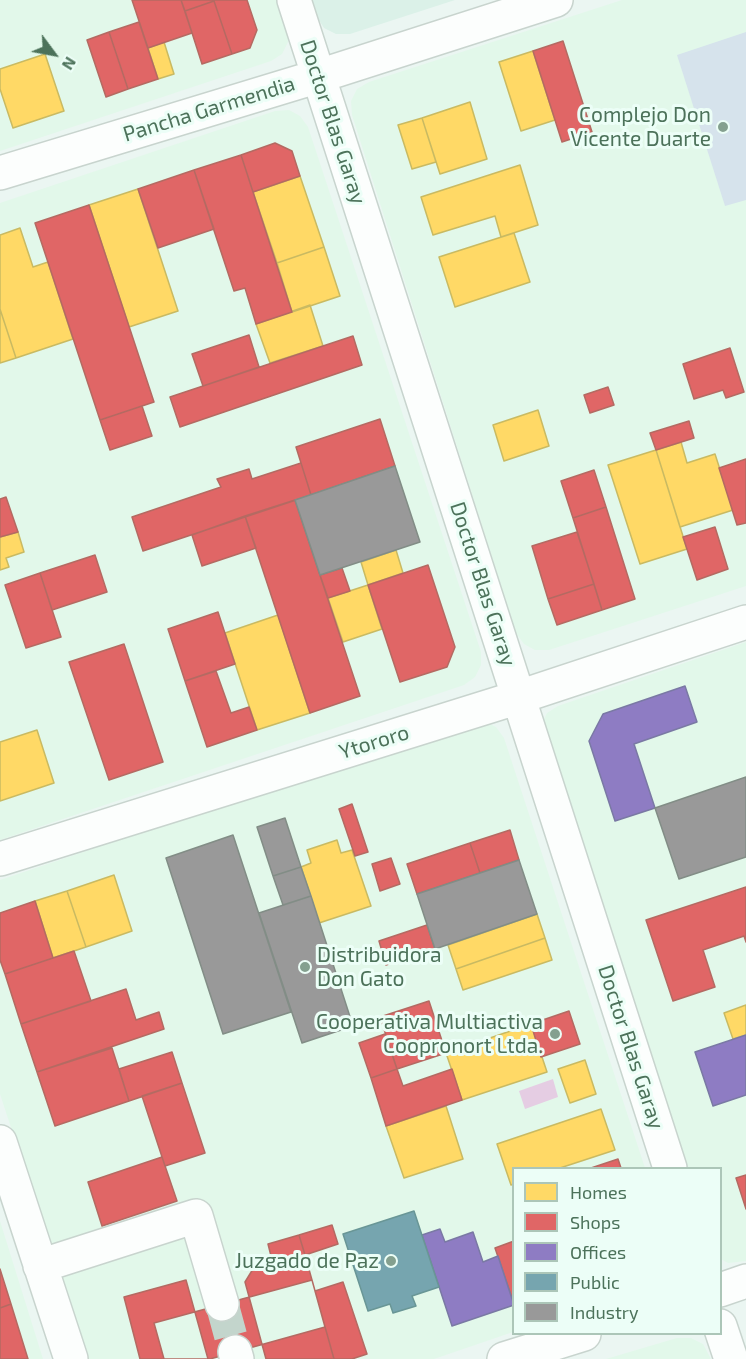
<!DOCTYPE html>
<style>
body{margin:0}
#map{position:relative;width:746px;height:1359px;overflow:hidden;background:#ebf6f2;font-family:"Exo 2",sans-serif}
canvas{display:block}
.legend{position:absolute;left:512px;top:1167px;width:210px;height:168px;box-sizing:border-box;background:#ecfef7;border:2px solid #acc6b8;margin:0;padding:8px 10px;list-style:none;font-size:18px;color:#4c725a}
.legend li{display:flex;align-items:center;gap:12px;height:30px}
.legend b{width:30px;border:2px solid #acc6b8}
.north{position:absolute;left:24px;top:24px;width:60px;height:60px;-webkit-text-stroke:4px #ecfef7;paint-order:stroke;rotate:122deg;font-size:16px;font-weight:700;line-height:24px;text-align:center;color:#4c725a}
.north::after{content:'';display:block;margin:auto;width:21px;height:27px;background:#4c725a;clip-path:polygon(50% 0,100% 100%,50% 72%,0 100%)}
</style>
<div id="map">
<canvas width="746" height="1359"></canvas>
<ul class="legend">
<li><b style="height:16px;background:#ffd966"></b>Homes</li>
<li><b style="height:16px;background:#e06666"></b>Shops</li>
<li><b style="height:16px;background:#8e7cc3"></b>Offices</li>
<li><b style="height:16px;background:#76a5af"></b>Public</li>
<li><b style="height:16px;background:#999"></b>Industry</li>
</ul>
<div class="north">N</div>
</div>
<script>
const context = document.querySelector('canvas').getContext('2d');
context.lineJoin = 'round';
function fillPath(path, color) { context.fillStyle = color; context.fill(path, 'evenodd'); }
const poly = rows => new Path2D(rows.map(r => 'M' + r).join(''));
function stroke(path, color, width, dash) { context.strokeStyle = color; context.lineWidth = width; context.lineCap = dash ? 'butt' : 'round'; context.setLineDash(dash || []); context.stroke(path); }
function write(font, color, halo, rows, align = 'center') {
  context.font = font + ' "Exo 2",sans-serif'; context.lineWidth = 6; context.setLineDash([]); context.textBaseline = 'middle'; context.strokeStyle = halo; context.fillStyle = color; for (const [text, x, y, turn = 0] of rows) {
    context.save(); context.translate(x, y); context.rotate((+turn || 0) * Math.PI / 180); context.textAlign = isNaN(turn) ? turn : align; if (halo) context.strokeText(text, 0, 0); context.fillText(text, 0, 0); context.restore();
  }
}
fillPath(poly([
 [312,0,455,0,350,34,336,34,324,28,317,17]
]), '#dbf1e8');
fillPath(poly([
 [0,0,279,0,288,28,288,42,282,54,271,61,0,151],
 [622,0,746,0,746,586,549,650,535,650,524,644,516,633,352,115,351,101,357,89,369,82],
 [289,110,300,116,308,127,481,652,481,665,475,677,464,685,0,840,0,203,275,111],
 [746,642,746,1261,728,1263,721,1259,720,1168,683,1168,541,725,547,713,558,706],
 [484,721,496,727,504,738,645,1168,514,1168,513,1332,434,1359,87,1359,0,1094,0,880,471,722],
 [0,1221,43,1359,0,1359],
 [677,1338,691,1338,703,1344,711,1359,606,1359]
]), '#e2f8ea');
fillPath(poly([
 [746,32,746,200,725,206,677,55]
]), '#d6e3ec');
fillPath(poly([
 [553,1079,558,1097,525,1109,519,1091]
]), '#e5cde3');
const homes = poly([
 [164,42,174,74,158,79,148,48,164,42],
 [533,51,555,120,521,131,499,62,533,51],
 [45,54,64,111,13,128,0,89,0,69,45,54],
 [470,102,487,159,440,174,422,118,470,102],
 [422,118,436,162,412,169,398,125,422,118],
 [520,165,538,225,501,237,495,216,433,235,421,197,520,165],
 [300,176,324,247,277,263,253,192,300,176],
 [138,189,178,311,129,327,89,205,138,189],
 [20,228,33,267,48,262,73,339,16,358,0,309,0,235,20,228],
 [514,233,530,282,455,307,439,257,514,233],
 [324,247,340,296,292,312,277,263,324,247],
 [310,305,323,346,270,363,256,324,310,305],
 [0,309,16,358,0,363,0,309],
 [538,410,549,446,504,461,493,425,538,410],
 [681,442,687,463,715,454,733,510,680,527,656,450,681,442],
 [656,450,687,549,640,564,608,465,656,450],
 [18,532,24,552,6,558,9,567,0,570,0,537,18,532],
 [396,550,403,573,368,585,361,562,396,550],
 [368,585,382,629,343,642,328,598,368,585],
 [278,615,310,713,257,730,225,633,278,615],
 [37,730,54,783,0,801,0,742,37,730],
 [337,840,341,853,352,850,371,906,319,923,301,867,311,863,307,850,337,840],
 [114,875,132,931,86,947,67,891,114,875],
 [67,891,86,947,53,958,35,901,67,891],
 [537,914,545,938,456,969,448,945,537,914],
 [545,938,552,960,463,990,456,969,545,938],
 [746,1005,746,1035,733,1039,724,1013,746,1005],
 [531,1024,547,1072,462,1100,446,1053,531,1024],
 [585,1060,596,1094,570,1103,558,1069,585,1060],
 [446,1106,463,1159,404,1178,386,1126,446,1106],
 [601,1109,615,1150,560,1168,514,1168,514,1184,511,1185,497,1144,601,1109]
]);
fillPath(homes, '#ffd966');
stroke(homes, '#c9ba62', 1.5);
const shops = poly([
 [132,0,181,0,192,33,148,48,132,0],
 [181,0,247,0,257,30,250,48,232,54,214,1,185,11,181,0],
 [214,1,232,54,202,64,185,11,214,1],
 [139,22,158,79,128,89,109,32,139,22],
 [109,32,128,89,106,97,87,40,109,32],
 [563,41,592,132,562,142,533,51,563,41],
 [275,143,292,151,300,176,253,192,241,155,275,143],
 [241,155,292,312,256,324,245,288,234,291,194,170,241,155],
 [194,170,214,229,158,248,138,189,194,170],
 [89,205,154,402,100,420,35,223,89,205],
 [249,335,259,367,203,386,192,354,249,335],
 [353,336,362,365,180,427,170,397,353,336],
 [730,348,744,392,726,398,723,390,694,399,683,364,730,348],
 [608,387,614,405,590,413,584,395,608,387],
 [142,406,152,436,110,450,100,420,142,406],
 [380,419,395,466,311,495,296,447,380,419],
 [689,421,694,438,656,450,650,433,689,421],
 [746,459,746,523,737,525,719,468,746,459],
 [301,463,311,495,143,551,132,517,221,487,217,479,249,469,252,479,301,463],
 [594,470,606,507,573,518,561,481,594,470],
 [6,497,18,532,0,537,0,499,6,497],
 [295,500,360,696,310,713,245,516,295,500],
 [606,507,635,599,602,610,573,518,606,507],
 [245,516,256,548,202,566,192,535,245,516],
 [715,527,728,569,697,580,683,537,715,527],
 [577,532,594,584,548,599,532,546,577,532],
 [95,555,107,592,52,610,40,573,95,555],
 [428,565,455,647,447,667,400,682,368,585,428,565],
 [342,568,350,591,328,598,320,575,342,568],
 [40,573,61,637,26,648,5,585,40,573],
 [594,584,602,610,557,625,548,599,594,584],
 [218,612,235,664,185,681,168,629,218,612],
 [124,644,163,762,109,780,69,662,124,644],
 [216,671,231,713,249,707,257,730,207,747,185,681,216,671],
 [352,804,368,852,355,856,339,809,352,804],
 [510,830,519,860,480,873,470,843,510,830],
 [470,843,480,873,417,894,407,864,470,843],
 [391,858,400,884,380,891,372,864,391,858],
 [746,887,746,942,744,936,703,950,715,987,673,1001,646,920,746,887],
 [35,901,53,958,5,974,0,960,0,913,35,901],
 [427,925,435,949,386,965,379,941,427,925],
 [74,951,91,1001,21,1024,5,974,74,951],
 [126,989,136,1020,159,1012,164,1029,37,1072,21,1024,126,989],
 [429,1001,446,1053,397,1069,380,1017,429,1001],
 [569,1011,580,1044,541,1057,531,1024,569,1011],
 [385,1034,397,1069,371,1078,359,1043,385,1034],
 [112,1048,129,1101,55,1126,37,1072,112,1048],
 [172,1052,182,1083,129,1101,119,1069,172,1052],
 [397,1069,403,1086,452,1069,462,1100,386,1126,371,1078,397,1069],
 [182,1083,205,1153,165,1166,142,1096,182,1083],
 [162,1157,177,1201,102,1226,88,1182,162,1157],
 [618,1159,621,1168,591,1168,618,1159],
 [746,1175,746,1209,736,1178,746,1175],
 [332,1225,338,1244,305,1255,299,1235,332,1225],
 [299,1235,305,1255,334,1359,266,1359,245,1282,253,1269,273,1264,268,1244,299,1235],
 [514,1241,514,1304,495,1248,514,1241],
 [0,1269,11,1304,0,1308,0,1269],
 [186,1280,208,1359,140,1359,124,1297,186,1280],
 [312,1280,325,1327,210,1359,164,1359,154,1323,312,1280],
 [343,1282,367,1354,352,1359,334,1359,315,1291,343,1282],
 [11,1304,28,1359,0,1359,0,1308,11,1304]
]);
fillPath(shops, '#e06666');
stroke(shops, '#b46a62', 1.5);
const offices = poly([
 [685,686,697,722,634,744,655,808,615,821,589,741,603,714,685,686],
 [746,1035,746,1095,713,1106,695,1052,746,1035],
 [440,1229,445,1242,473,1232,483,1262,498,1256,514,1305,452,1326,422,1235,440,1229]
]);
fillPath(offices, '#8e7cc3');
stroke(offices, '#7a79a4', 1.5);
const public = poly([
 [414,1211,439,1287,412,1296,416,1306,393,1313,390,1304,368,1311,343,1234,414,1211]
]);
fillPath(public, '#76a5af');
stroke(public, '#699696', 1.5);
const industry = poly([
 [395,466,420,542,320,575,295,500,395,466],
 [746,777,746,857,679,879,655,808,746,777],
 [285,818,301,867,273,876,257,827,285,818],
 [233,835,291,1012,223,1034,166,858,233,835],
 [519,860,537,914,435,949,417,894,519,860],
 [301,867,311,896,283,905,273,876,301,867],
 [311,896,353,1026,302,1043,259,913,311,896]
]);
fillPath(industry, '#999');
stroke(industry, '#828d86', 1.5);
stroke(poly([
 [222,1304,235,1352]
]), '#c3d5cc', 33, [33, 16]);
const minor = poly([
 [294,0,670,1168],
 [0,173,319,76,556,0],
 [0,859,519,697,746,622],
 [0,1142,71,1359],
 [40,1266,196,1216,222,1304],
 [720,1290,746,1281],
 [720,1326,731,1359],
 [235,1352,237,1359],
 [504,1359,584,1334]
]);
stroke(minor, '#c8d4ce', 36);
stroke(minor, '#fcfefd', 33);
for (const [x, y, r, color] of [
 [723,127,6,"#84a08f"],
 [305,967,6,"#84a08f"],
 [555,1034,6,"#84a08f"],
 [391,1261,6,"#84a08f"]
]) { const dot = new Path2D(); dot.arc(x, y, r, 0, 2 * Math.PI); context.fillStyle = color; context.fill(dot); stroke(dot, '#ecfef7', 2); }
write('21px', '#4c725a', '#ecfef7', [
 ["Pancha Garmendia",209,109,-17],
 ["Doctor Blas Garay",333,122,72],
 ["Doctor Blas Garay",483,584,72],
 ["Ytororo",374,742,-17],
 ["Doctor Blas Garay",631,1047,72]
]);
write('21px', '#4c725a', '#ecfef7', [
 ["Complejo Don",711,115],
 ["Vicente Duarte",711,139],
 ["Distribuidora",317,955,"left"],
 ["Don Gato",317,979,"left"],
 ["Cooperativa Multiactiva",543,1022],
 ["Coopronort Ltda.",543,1046],
 ["Juzgado de Paz",379,1261]
], 'right');
</script>
